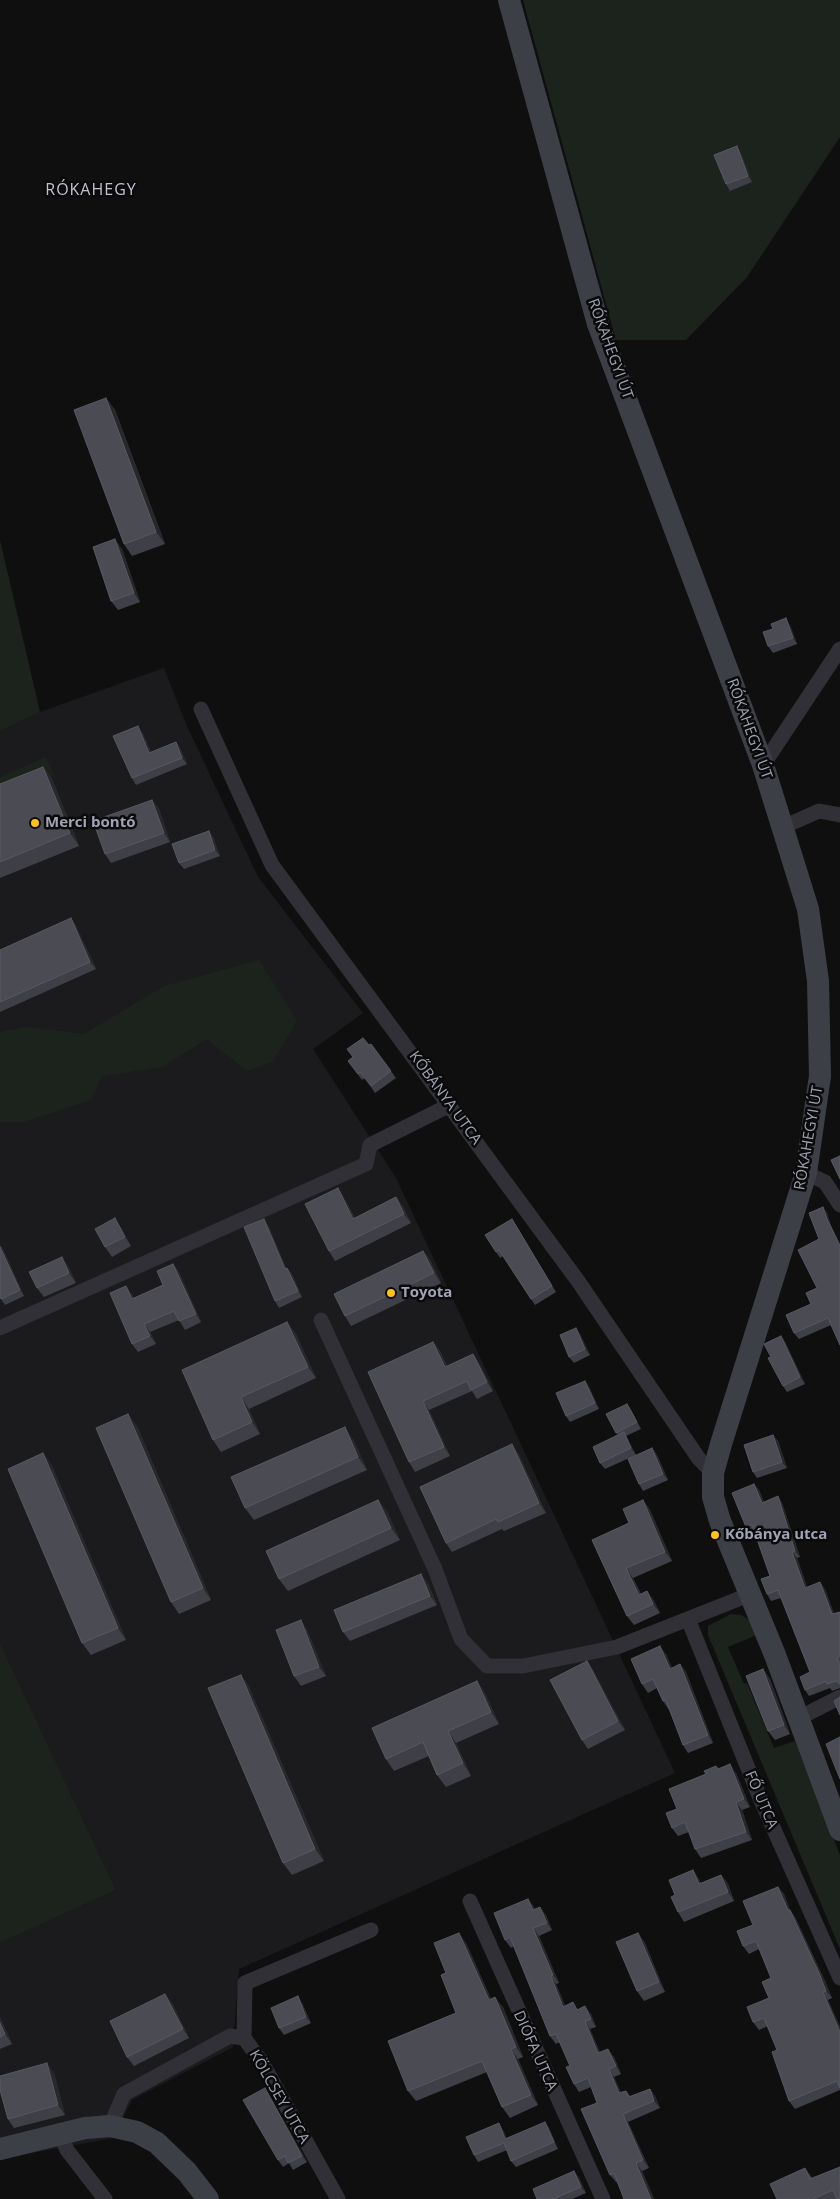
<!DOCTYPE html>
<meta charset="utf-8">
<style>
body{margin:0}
canvas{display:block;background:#0f0f10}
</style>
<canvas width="840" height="2199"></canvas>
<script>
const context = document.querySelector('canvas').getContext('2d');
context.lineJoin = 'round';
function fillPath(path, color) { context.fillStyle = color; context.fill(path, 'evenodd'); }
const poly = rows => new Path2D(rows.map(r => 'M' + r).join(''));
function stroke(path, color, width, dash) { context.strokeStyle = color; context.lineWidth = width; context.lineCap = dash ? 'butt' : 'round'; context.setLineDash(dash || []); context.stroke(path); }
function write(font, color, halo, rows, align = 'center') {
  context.font = font + ' "Open Sans",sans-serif'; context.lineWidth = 5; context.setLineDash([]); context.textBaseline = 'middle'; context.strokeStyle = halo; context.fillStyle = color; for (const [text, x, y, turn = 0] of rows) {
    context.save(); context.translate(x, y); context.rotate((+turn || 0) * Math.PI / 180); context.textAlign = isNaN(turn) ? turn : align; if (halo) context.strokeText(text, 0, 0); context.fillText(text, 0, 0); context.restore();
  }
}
fillPath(poly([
 [164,668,186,724,258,877,363,1013,313,1049,396,1178,675,1773,239,1969,233,2047,132,2100,113,2138,0,2159,0,1943,116,1890,0,1643,0,731,40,712]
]), '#1b1b1d');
fillPath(poly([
 [523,0,840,0,840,137,747,277,686,340,616,340],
 [0,540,40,712,0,731],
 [46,757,54,776,0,798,0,777],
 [259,960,297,1021,272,1062,247,1071,207,1039,162,1067,102,1076,91,1100,24,1122,0,1122,0,1032,26,1027,84,1034,164,986],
 [731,1614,741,1615,751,1621,759,1634,728,1647,744,1684,747,1683,774,1748,795,1741,840,1855,840,1949,708,1635,708,1626],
 [0,1643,116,1890,0,1943]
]), '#1b231c');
stroke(poly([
 [201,709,272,865,578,1281,699,1459,713,1473],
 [763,765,840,649],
 [783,827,819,811,840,815],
 [806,1173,825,1182,840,1205],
 [321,1320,435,1569,461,1639,487,1666,523,1666,617,1647,751,1594],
 [0,1328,366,1164,370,1145,450,1105],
 [688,1619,760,1798,840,1978],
 [799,1718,840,1697],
 [470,1901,603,2199],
 [244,2038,245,1983,371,1930],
 [110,2126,124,2094,230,2036,244,2038,261,2061,338,2199],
 [60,2134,67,2150,105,2199]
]), '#303036', 15);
stroke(poly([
 [509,0,598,324,763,765,808,909,818,981,820,1076,806,1173,721,1444,713,1473,713,1497,720,1521,775,1655,840,1830],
 [0,2149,85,2128,110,2126,137,2132,157,2143,187,2172,208,2199]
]), '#3d3f46', 22);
fillPath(poly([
 [737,146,741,153,752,182,730,191,726,184],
 [106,398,115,410,165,544,132,556,124,544],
 [122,549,140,602,118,610,111,601],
 [790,625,797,644,773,653,768,646],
 [142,732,151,752,176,742,180,748,187,764,136,785,132,778],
 [43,767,52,779,79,846,0,878,0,784],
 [152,800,159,809,170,842,111,863,105,854],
 [209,831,213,837,220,856,184,869,179,863],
 [71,918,76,926,96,969,0,1012,0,950],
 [371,1044,396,1078,375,1093,365,1078,362,1080,348,1061],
 [338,1188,344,1198,355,1218,396,1197,403,1207,411,1223,335,1261,329,1251],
 [823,1207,827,1213,831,1226,840,1244,840,1345,831,1325,799,1339,794,1333,811,1304,817,1288,819,1239],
 [268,1225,286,1268,292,1274,302,1297,279,1308,275,1301],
 [516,1226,556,1292,535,1305,503,1256,500,1258,496,1252],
 [121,1228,131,1246,112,1257,105,1247],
 [2,1247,24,1296,5,1305,1,1299],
 [423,1251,430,1260,441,1283,351,1326,345,1316],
 [173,1264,179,1272,201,1322,185,1330,179,1320,150,1332,156,1344,138,1352,132,1344,132,1294,134,1298,163,1285],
 [68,1266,76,1283,44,1297,37,1288],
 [287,1322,296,1334,316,1378,249,1409,260,1434,221,1452,213,1440],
 [576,1328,580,1334,590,1355,574,1363,569,1357],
 [781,1336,785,1342,805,1384,787,1392,783,1386,771,1357],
 [433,1342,440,1351,447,1366,473,1354,479,1363,493,1391,477,1399,472,1391,429,1410,450,1456,415,1472,409,1462],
 [585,1381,589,1387,599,1409,570,1422,566,1416],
 [627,1404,631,1410,641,1429,626,1436,636,1455,605,1469,600,1463,618,1435,616,1433],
 [137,1426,211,1600,179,1614,171,1602],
 [773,1435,778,1441,787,1468,757,1478,753,1472],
 [353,1439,367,1470,254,1520,245,1508],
 [652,1448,657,1455,668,1480,643,1491,639,1484],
 [43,1453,52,1466,126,1640,91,1655,82,1643],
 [518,1453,546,1513,504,1531,502,1529,452,1552,446,1543],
 [754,1484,759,1490,764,1502,778,1496,782,1503,800,1557,797,1558,807,1587,825,1589,834,1614,840,1612,840,1688,832,1691,830,1688,809,1696,805,1690,810,1672,781,1598,771,1601,767,1594,770,1576,755,1532,751,1534,746,1527],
 [378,1500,387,1512,400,1540,288,1591,279,1579],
 [643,1500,650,1510,672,1561,633,1578,641,1594,647,1591,654,1601,660,1613,634,1625,627,1616,592,1540,629,1523],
 [428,1583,437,1605,350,1641,343,1632],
 [307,1630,326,1676,301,1686,294,1676],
 [666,1654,672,1668,680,1664,686,1672,713,1743,688,1753,683,1745,669,1710,663,1701,657,1688,648,1693,642,1684],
 [587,1661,593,1670,625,1730,588,1749,582,1740],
 [763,1669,770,1679,790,1734,775,1740,768,1731],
 [241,1675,249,1687,324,1861,292,1875,283,1863],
 [477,1681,485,1693,499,1724,456,1743,471,1776,446,1787,437,1775,429,1756,394,1771,386,1759],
 [716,1766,718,1769,736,1773,750,1807,742,1810,752,1840,701,1858,695,1849,689,1832,678,1836,672,1828,677,1809,706,1774],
 [693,1870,701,1883,721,1875,728,1884,734,1901,684,1922,678,1912,675,1895],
 [778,1887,784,1894,790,1910,795,1917,825,1981,832,1998,828,2000,840,2027,840,2090,795,2109,789,2101,777,2050,768,2026,759,2030,753,2022,769,1998,771,1978,759,1949,749,1954,743,1946,753,1925],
 [528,1899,535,1909,546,1915,552,1930,539,1936,559,1983,556,1984,565,2006,578,2009,591,2014,596,2027,590,2029,600,2053,614,2057,621,2074,614,2077,621,2093,626,2091,630,2096,650,2089,655,2096,660,2108,628,2122,649,2168,642,2171,654,2199,624,2199,617,2182,616,2182,610,2175,597,2103,591,2087,579,2092,574,2084,570,2066,560,2042,556,2044,550,2036,514,1946,511,1948,505,1940],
 [638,1933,645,1943,665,1992,644,2001,637,1991],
 [466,1943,491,1999,503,2007,523,2057,518,2059,538,2105,510,2118,502,2107,487,2072,416,2101,408,2091,456,2013,446,1973],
 [172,2003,189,2038,134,2066,127,2057],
 [302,2003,311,2023,284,2035,279,2028],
 [0,2017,12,2044,0,2049],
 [54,2073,65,2115,14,2128,8,2119],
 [265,2088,269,2095,307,2162,293,2170,289,2163,283,2167,278,2160],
 [545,2122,549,2128,558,2149,516,2167,511,2161,507,2150,478,2162,474,2155,503,2130,507,2139],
 [840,2167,840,2199,777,2199,805,2168,812,2178],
 [574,2171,579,2178,586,2193,572,2199,537,2199]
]), '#3f4047');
fillPath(poly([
 [737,146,741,153,752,182,748,176],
 [106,398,115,410,165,544,156,532],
 [115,539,122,549,140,602,134,593],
 [786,618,790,625,797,644,793,638],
 [138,726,142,732,154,759,149,753],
 [176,742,180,748,187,764,182,758],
 [43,767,52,779,79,846,70,833],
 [152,800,159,809,170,842,164,833],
 [209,831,213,837,220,856,215,850],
 [71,918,76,926,96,969,90,962],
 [338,1188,344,1198,360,1228,353,1219],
 [396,1197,403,1207,411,1223,404,1214],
 [823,1207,827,1213,831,1226,840,1244,840,1246,827,1219],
 [115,1218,121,1228,131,1246,125,1237],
 [264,1219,268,1225,289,1276,285,1269],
 [0,1245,2,1247,24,1296,20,1290,0,1247],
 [423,1251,430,1260,441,1283,434,1273],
 [62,1257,68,1266,76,1283,69,1273],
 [173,1264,179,1272,201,1322,196,1314],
 [287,1268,292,1274,302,1297,298,1291],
 [126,1286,132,1294,138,1307,132,1299],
 [287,1322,296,1334,316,1378,308,1367],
 [144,1324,150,1332,156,1344,150,1336],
 [576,1328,580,1334,590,1355,585,1349],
 [781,1336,785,1342,805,1384,800,1377],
 [433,1342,440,1351,451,1376,445,1367],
 [473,1354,479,1363,493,1391,487,1382],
 [585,1381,589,1387,599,1409,595,1403],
 [241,1397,249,1409,260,1434,252,1422],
 [423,1401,429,1410,450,1456,444,1447],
 [128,1414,137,1426,211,1600,203,1588],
 [345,1427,353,1439,367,1470,358,1457],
 [624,1432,628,1439,636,1455,631,1448],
 [773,1435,778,1441,787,1468,782,1462],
 [512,1444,518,1453,546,1513,539,1503],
 [652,1448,657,1455,668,1480,663,1474],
 [43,1453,52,1466,126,1640,118,1628],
 [754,1484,759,1490,767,1509,762,1503],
 [778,1496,782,1503,800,1557,795,1551],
 [378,1500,387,1512,400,1540,391,1528],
 [643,1500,650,1510,672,1561,665,1552],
 [792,1552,797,1558,810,1595,805,1588],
 [626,1568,633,1578,645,1605,639,1595],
 [421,1574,428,1583,437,1605,430,1596],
 [820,1582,825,1589,837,1621,832,1614],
 [647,1591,654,1601,660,1613,653,1604],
 [301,1620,307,1630,326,1676,319,1667],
 [660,1646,666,1654,676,1677,670,1669],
 [587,1661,593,1670,625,1730,618,1721],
 [680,1664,686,1672,713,1743,708,1735],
 [763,1669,770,1679,790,1734,784,1725],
 [241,1675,249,1687,324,1861,315,1849],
 [477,1681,485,1693,499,1724,491,1712],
 [448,1731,456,1743,471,1776,463,1763],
 [730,1764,736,1773,750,1807,744,1799],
 [736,1802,742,1810,752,1840,746,1832],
 [693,1870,699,1879,705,1893,699,1884],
 [721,1875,728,1884,734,1901,728,1892],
 [778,1887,784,1894,790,1910,795,1917,825,1981,832,1998,826,1991,788,1910],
 [528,1899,534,1907,538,1918,533,1910],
 [540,1907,546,1915,552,1930,547,1923],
 [533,1928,539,1936,559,1983,553,1975],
 [459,1933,466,1943,496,2010,489,2000],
 [638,1933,645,1943,665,1992,659,1982],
 [551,1976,556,1984,569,2014,563,2007],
 [823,1992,828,2000,840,2027,840,2032],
 [165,1994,172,2003,189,2038,183,2029],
 [298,1996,302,2003,311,2023,306,2017],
 [495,1997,503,2007,523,2057,516,2047],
 [585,2006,591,2014,596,2027,591,2019],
 [0,2017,12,2044,5,2034,0,2023],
 [585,2021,590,2029,604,2061,598,2053],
 [511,2049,518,2059,538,2105,531,2095],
 [608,2049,614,2057,621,2074,616,2066],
 [47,2063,54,2073,65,2115,58,2105],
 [609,2069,614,2077,625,2101,619,2093],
 [265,2088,269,2095,307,2162,302,2156],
 [650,2089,655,2096,660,2108,654,2101],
 [623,2114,628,2122,649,2168,643,2160],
 [545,2122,549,2128,558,2149,554,2142],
 [499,2123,503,2130,510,2146,505,2139],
 [636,2163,642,2171,654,2199,651,2199],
 [574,2171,579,2178,586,2193,581,2187]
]), '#28282c');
const building = poly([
 [737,146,748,176,726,184,714,155,737,146],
 [106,398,156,532,124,544,74,410,106,398],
 [115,539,134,593,111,601,93,547,115,539],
 [786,618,793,638,768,646,763,632,773,629,771,624,786,618],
 [138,726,149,753,176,742,182,758,132,778,113,736,138,726],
 [43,767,70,833,0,862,0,784,43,767],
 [152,800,164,833,105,854,93,821,152,800],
 [209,831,215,850,179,863,172,844,209,831],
 [71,918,90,962,0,1002,0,950,71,918],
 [363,1038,369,1045,371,1044,391,1071,371,1086,360,1072,358,1074,348,1061,353,1057,347,1049,363,1038],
 [840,1156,840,1179,831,1160,840,1156],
 [338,1188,353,1219,396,1197,404,1214,329,1251,305,1204,338,1188],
 [823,1207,827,1219,840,1246,840,1345,828,1318,794,1333,786,1315,811,1304,806,1293,817,1288,798,1250,819,1239,809,1213,823,1207],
 [115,1218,125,1237,105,1247,95,1229,115,1218],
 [264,1219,285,1269,287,1268,298,1291,275,1301,244,1227,264,1219],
 [512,1219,552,1286,531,1299,499,1250,496,1252,485,1235,512,1219],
 [0,1247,20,1290,1,1299,0,1297,0,1247],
 [423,1251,434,1273,345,1316,334,1294,423,1251],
 [62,1257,69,1273,37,1288,29,1272,62,1257],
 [173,1264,196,1314,179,1321,174,1311,144,1324,150,1336,132,1344,110,1293,126,1286,132,1299,163,1285,157,1271,173,1264],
 [287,1322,308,1367,241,1397,252,1422,213,1440,182,1370,287,1322],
 [576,1328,585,1349,569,1357,560,1335,576,1328],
 [781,1336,800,1377,783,1386,768,1358,771,1357,764,1344,781,1336],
 [433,1342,445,1367,473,1354,487,1382,471,1390,467,1381,423,1401,444,1447,409,1462,368,1372,433,1342],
 [585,1381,595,1403,566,1416,556,1393,585,1381],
 [627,1404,637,1422,616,1433,606,1414,627,1404],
 [128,1414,203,1588,171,1602,96,1428,128,1414],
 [345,1427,358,1457,245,1508,231,1477,345,1427],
 [624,1432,631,1448,600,1463,593,1447,624,1432],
 [773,1435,782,1462,753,1472,744,1445,773,1435],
 [512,1444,539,1503,498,1522,496,1519,446,1543,420,1487,512,1444],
 [652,1448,663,1474,639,1484,628,1459,652,1448],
 [43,1453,118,1628,82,1643,8,1469,43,1453],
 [754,1484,762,1503,778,1496,795,1551,792,1552,805,1588,820,1582,832,1614,840,1612,840,1656,837,1658,840,1665,840,1684,836,1681,827,1684,826,1681,805,1690,800,1677,810,1672,778,1590,767,1594,761,1579,770,1576,752,1525,746,1527,732,1493,754,1484],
 [378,1500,391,1528,279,1579,266,1551,378,1500],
 [643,1500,665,1552,626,1568,639,1595,647,1591,653,1604,627,1616,592,1540,629,1523,623,1509,643,1500],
 [421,1574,430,1596,343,1632,334,1610,421,1574],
 [301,1620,319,1667,294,1676,276,1630,301,1620],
 [660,1646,670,1669,680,1664,708,1735,683,1745,666,1700,663,1701,653,1679,642,1684,631,1659,660,1646],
 [587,1661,618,1721,582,1740,550,1680,587,1661],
 [763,1669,784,1725,768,1731,746,1676,763,1669],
 [241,1675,315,1849,283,1863,208,1688,241,1675],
 [477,1681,491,1712,448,1731,463,1763,437,1775,423,1742,386,1759,372,1728,477,1681],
 [840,1697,840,1715,834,1701,840,1697],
 [840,1737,840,1779,826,1744,840,1737],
 [730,1764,744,1799,736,1802,746,1832,695,1849,685,1822,672,1828,666,1813,677,1809,669,1789,706,1774,704,1771,716,1766,718,1769,730,1764],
 [693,1870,699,1884,721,1875,728,1892,678,1912,671,1897,675,1895,669,1880,693,1870],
 [778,1887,788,1910,790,1910,819,1973,826,1991,823,1992,840,2032,840,2088,837,2081,789,2101,772,2052,777,2050,764,2018,753,2022,747,2007,769,1998,762,1982,771,1978,756,1941,743,1946,737,1931,753,1925,743,1901,778,1887],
 [528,1899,533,1910,540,1907,547,1923,533,1928,553,1975,551,1976,563,2007,573,2002,577,2010,585,2006,591,2019,585,2021,598,2053,608,2049,616,2066,609,2069,619,2093,626,2091,629,2097,650,2089,654,2101,623,2114,643,2160,636,2163,651,2199,624,2199,614,2173,610,2175,581,2109,597,2103,588,2078,574,2084,566,2067,570,2066,556,2034,550,2036,510,1937,505,1940,494,1913,528,1899],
 [459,1933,489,2000,495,1997,516,2047,511,2049,531,2095,502,2107,482,2061,408,2091,388,2041,456,2013,441,1975,446,1973,434,1943,459,1933],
 [638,1933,659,1982,637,1991,616,1942,638,1933],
 [165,1994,183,2029,127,2057,110,2021,165,1994],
 [298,1996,306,2017,279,2028,271,2008,298,1996],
 [0,2023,5,2034,0,2037,0,2023],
 [47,2063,58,2105,8,2119,0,2090,0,2076,47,2063],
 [265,2088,302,2156,288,2163,285,2156,278,2160,243,2100,265,2088],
 [545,2122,554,2142,511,2161,504,2143,474,2155,466,2137,499,2123,505,2139,545,2122],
 [840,2167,840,2199,837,2199,833,2190,812,2199,777,2199,770,2184,805,2168,810,2179,840,2167],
 [574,2171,581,2187,553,2199,537,2199,533,2189,574,2171]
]);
fillPath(building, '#4a4b53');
stroke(building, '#575962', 1);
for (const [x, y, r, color] of [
 [35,823,5,"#ffc118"],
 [391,1293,5,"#ffc118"],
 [715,1535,5,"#ffc118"]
]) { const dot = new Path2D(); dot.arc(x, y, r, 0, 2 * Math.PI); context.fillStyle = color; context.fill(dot); stroke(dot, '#0a0a0b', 2); }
write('15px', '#9fa3b3', '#0a0a0b', [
 ["RÓKAHEGYI ÚT",610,349,70],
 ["RÓKAHEGYI ÚT",749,729,70],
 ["KŐBÁNYA UTCA",445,1098,54],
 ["RÓKAHEGYI ÚT",809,1138,-80],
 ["FŐ UTCA",761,1800,67],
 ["DIÓFA UTCA",535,2051,66],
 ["KÖLCSEY UTCA",279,2097,60]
]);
write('bold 15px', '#9fa3b3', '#0a0a0b', [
 ["Merci bontó",45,823],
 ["Toyota",401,1293],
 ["Kőbánya utca",725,1535]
], 'left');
context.letterSpacing = '1px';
write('16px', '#c0c3ce', '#0a0a0b', [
 ["RÓKAHEGY",91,190]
]);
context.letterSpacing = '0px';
</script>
